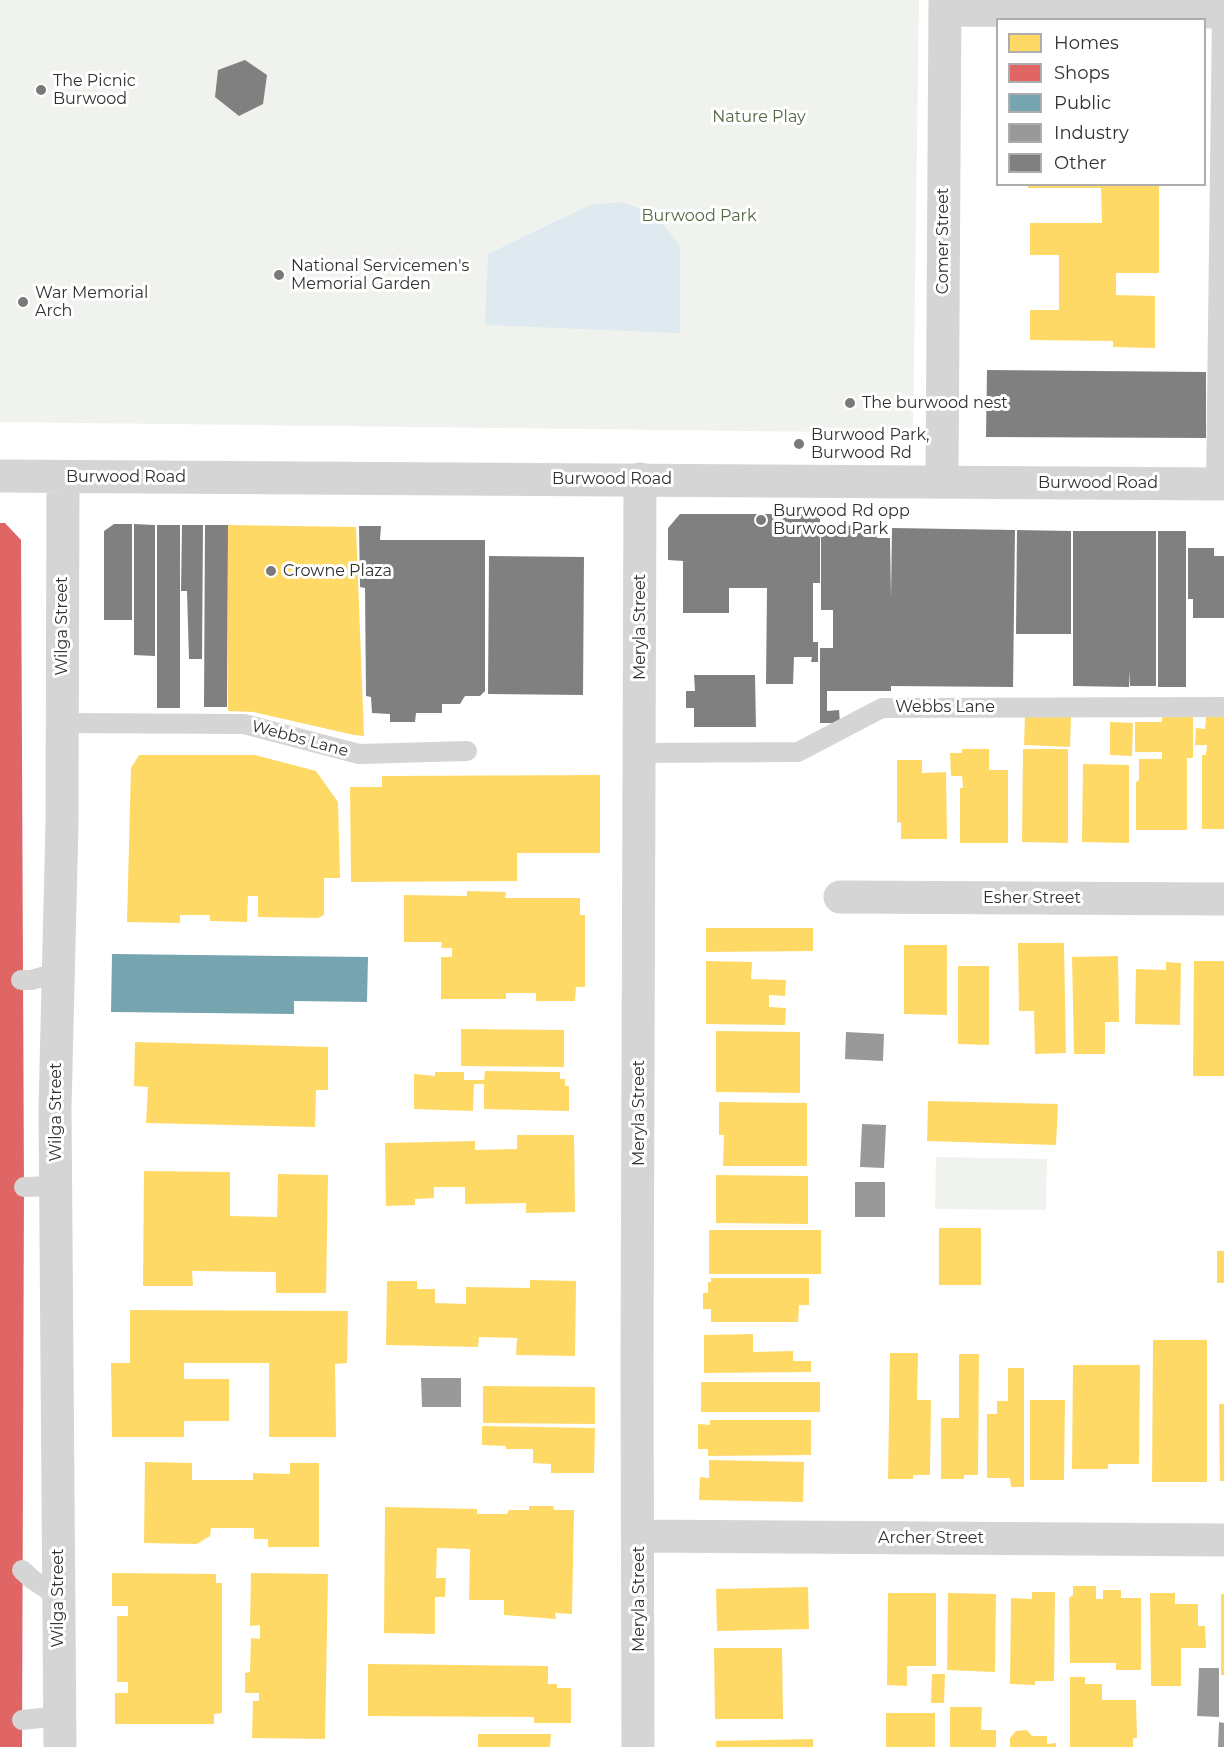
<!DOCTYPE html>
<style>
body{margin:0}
#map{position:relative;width:1224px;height:1747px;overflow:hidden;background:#fff;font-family:Montserrat,sans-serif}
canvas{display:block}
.legend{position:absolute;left:996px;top:18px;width:210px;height:168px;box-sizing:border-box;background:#fff;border:2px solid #adadad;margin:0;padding:8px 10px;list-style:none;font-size:18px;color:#313131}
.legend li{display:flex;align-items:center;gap:12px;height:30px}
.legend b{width:30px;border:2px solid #adadad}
</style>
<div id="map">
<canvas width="1224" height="1747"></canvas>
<ul class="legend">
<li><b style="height:16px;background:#ffd966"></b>Homes</li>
<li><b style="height:16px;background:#e06666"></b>Shops</li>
<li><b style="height:16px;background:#76a5af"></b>Public</li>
<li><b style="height:16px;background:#999"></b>Industry</li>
<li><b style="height:16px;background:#808080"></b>Other</li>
</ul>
</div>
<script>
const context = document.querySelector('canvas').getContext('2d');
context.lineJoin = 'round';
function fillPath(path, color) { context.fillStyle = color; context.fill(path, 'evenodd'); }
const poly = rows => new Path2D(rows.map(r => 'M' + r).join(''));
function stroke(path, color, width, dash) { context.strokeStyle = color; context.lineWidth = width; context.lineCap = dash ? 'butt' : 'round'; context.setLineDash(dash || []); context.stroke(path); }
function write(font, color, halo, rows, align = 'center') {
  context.font = font + ' Montserrat,sans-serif'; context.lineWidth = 6; context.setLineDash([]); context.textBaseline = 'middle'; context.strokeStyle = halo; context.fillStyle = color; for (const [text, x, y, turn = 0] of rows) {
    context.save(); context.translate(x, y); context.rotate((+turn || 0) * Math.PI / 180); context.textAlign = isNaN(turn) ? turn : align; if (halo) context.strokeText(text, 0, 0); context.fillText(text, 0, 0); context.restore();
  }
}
fillPath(poly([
 [0,0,919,0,913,433,0,422],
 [936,1157,1047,1159,1046,1210,935,1209]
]), '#f0f3ed');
fillPath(poly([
 [622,202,656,214,680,246,680,333,485,325,488,254,590,205]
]), '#dee9f0');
fillPath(poly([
 [1028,184,1159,184,1159,273,1116,273,1116,295,1155,296,1155,348,1113,347,1113,341,1030,340,1030,310,1059,310,1059,255,1030,255,1030,223,1102,223,1101,188,1028,188],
 [228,525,356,527,364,736,354,735,253,712,228,711],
 [1025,715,1071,716,1070,747,1024,745],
 [1162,715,1193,715,1193,758,1187,758,1187,830,1136,830,1136,782,1139,780,1139,759,1162,759,1162,752,1135,752,1135,722,1162,722],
 [1206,717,1224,717,1224,829,1202,829,1202,755,1206,755,1207,745,1195,745,1196,728,1205,729],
 [1110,722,1133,723,1132,756,1110,755],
 [962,749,989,749,989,770,1008,770,1008,843,960,843,960,788,963,788,962,776,951,776,950,753,962,753],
 [1023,749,1068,749,1068,843,1022,842],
 [139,755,255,755,316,771,338,802,340,878,324,878,324,915,318,918,258,917,258,896,248,896,247,922,210,921,210,915,180,915,180,923,127,922,131,768],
 [897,760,922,760,922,773,946,772,947,839,901,839,901,822,897,823],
 [1083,764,1129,765,1129,843,1082,842],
 [600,775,600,853,517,853,517,881,351,882,350,787,382,787,382,776],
 [467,891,506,892,505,898,580,898,580,915,585,915,585,987,576,987,575,1001,536,1001,536,993,506,993,506,999,441,999,441,957,452,957,452,948,441,948,442,942,404,942,404,895,467,896],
 [706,928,813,928,813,951,706,952],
 [1018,943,1064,943,1066,1053,1035,1054,1034,1011,1019,1011],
 [904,945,947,945,947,1015,904,1014],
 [1118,956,1119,1022,1105,1022,1105,1054,1074,1054,1072,957],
 [706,961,752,962,751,979,786,980,785,996,769,995,769,1007,786,1008,785,1025,706,1024],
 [1194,961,1224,961,1224,1076,1193,1076],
 [1166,962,1181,963,1180,1025,1135,1024,1136,969,1166,970],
 [958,966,989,966,989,1045,958,1044],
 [461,1029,564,1030,564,1067,461,1066],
 [716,1031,800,1032,800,1093,716,1092],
 [135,1042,328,1047,328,1090,316,1090,315,1127,146,1123,148,1087,134,1086],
 [485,1071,560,1072,560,1079,565,1079,565,1086,569,1086,569,1111,484,1109,484,1084,474,1084,473,1111,414,1109,414,1074,435,1076,435,1072,464,1072,464,1080,484,1080],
 [928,1101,1058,1104,1056,1145,927,1141],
 [719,1102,807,1103,807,1166,723,1166,724,1135,719,1135],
 [517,1135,574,1135,575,1212,526,1213,526,1203,465,1204,465,1187,434,1187,434,1198,415,1199,415,1205,386,1206,385,1143,475,1141,475,1150,517,1149],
 [144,1171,230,1172,230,1216,277,1217,278,1174,328,1175,326,1293,276,1293,276,1272,192,1271,193,1286,143,1286],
 [716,1175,808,1176,808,1224,716,1223],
 [939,1228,981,1228,981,1285,939,1285],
 [709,1230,821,1230,821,1274,709,1274],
 [1217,1251,1224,1251,1224,1283,1217,1283],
 [711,1278,809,1278,809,1305,799,1305,798,1322,711,1322,711,1309,703,1309,703,1293,708,1293,708,1282,711,1282],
 [530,1280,576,1281,575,1356,516,1355,517,1338,479,1337,478,1347,386,1345,387,1281,417,1281,417,1289,435,1289,435,1303,466,1304,466,1287,530,1288],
 [130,1310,348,1311,347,1363,335,1364,336,1437,269,1437,269,1363,184,1363,184,1379,229,1379,229,1421,184,1421,184,1437,112,1437,111,1363,130,1363],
 [753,1334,753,1352,793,1351,793,1361,811,1361,811,1372,704,1373,704,1335],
 [1153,1340,1207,1340,1207,1482,1152,1482],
 [890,1353,918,1353,917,1400,931,1400,930,1475,913,1475,913,1479,888,1479],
 [959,1354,979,1354,978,1475,964,1475,964,1479,941,1479,941,1418,959,1418],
 [1073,1365,1140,1365,1139,1464,1108,1464,1108,1469,1072,1469],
 [1008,1368,1024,1368,1024,1487,1011,1487,1010,1478,987,1478,987,1414,997,1414,997,1401,1008,1401],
 [701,1382,820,1382,820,1412,701,1412],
 [483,1386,595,1387,595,1424,483,1423],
 [1030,1400,1065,1400,1064,1480,1030,1480],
 [1219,1404,1224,1404,1224,1481,1220,1481],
 [710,1420,811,1420,811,1455,708,1456,708,1449,698,1449,698,1424,710,1425],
 [482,1426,595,1428,594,1473,551,1473,551,1464,533,1463,533,1449,506,1449,506,1446,482,1445],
 [709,1460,804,1462,803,1502,699,1500,700,1477,709,1478],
 [145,1462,192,1463,192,1480,253,1480,253,1473,290,1474,290,1463,319,1463,319,1547,268,1547,268,1539,254,1539,254,1528,211,1528,210,1536,197,1544,144,1543],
 [529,1506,553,1506,554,1510,574,1510,572,1614,555,1613,556,1619,504,1615,504,1600,469,1600,470,1549,437,1548,436,1578,446,1578,445,1597,435,1597,435,1634,384,1633,385,1507,477,1509,477,1514,507,1514,509,1510,529,1510],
 [112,1573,216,1574,216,1583,222,1583,222,1713,214,1714,214,1724,115,1724,115,1693,128,1693,128,1682,117,1682,117,1616,128,1616,128,1606,112,1606],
 [251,1573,328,1574,325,1739,252,1738,253,1701,259,1701,259,1693,245,1693,245,1673,250,1672,251,1638,260,1639,260,1625,250,1626],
 [1073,1586,1096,1586,1096,1599,1103,1599,1103,1590,1121,1590,1121,1598,1141,1598,1141,1670,1116,1670,1116,1663,1070,1663,1069,1598,1073,1595],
 [808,1587,809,1629,717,1631,716,1589],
 [1032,1592,1055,1592,1054,1681,1035,1681,1035,1685,1010,1684,1011,1598,1032,1599],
 [888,1593,936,1593,936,1666,907,1666,907,1686,887,1685],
 [948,1593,996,1594,995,1672,947,1670],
 [1150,1593,1175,1593,1175,1604,1198,1604,1198,1626,1205,1626,1206,1648,1181,1648,1181,1686,1151,1686],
 [1221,1594,1224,1594,1224,1675,1221,1675],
 [714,1648,782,1648,783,1719,715,1719],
 [368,1664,548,1666,548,1684,557,1684,557,1688,571,1688,571,1723,534,1723,534,1717,368,1716],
 [932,1674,945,1674,944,1703,931,1703],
 [1070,1677,1085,1677,1085,1684,1102,1684,1102,1700,1136,1700,1137,1738,1133,1738,1133,1747,1070,1747],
 [950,1707,982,1707,981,1730,996,1730,996,1747,950,1747],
 [886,1713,935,1713,935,1747,886,1747],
 [1027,1730,1032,1736,1047,1736,1047,1744,1056,1743,1056,1747,1010,1747,1010,1738,1016,1731],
 [478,1734,551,1734,550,1747,478,1747],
 [813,1739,813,1747,716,1747,716,1741]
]), '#ffd966');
fillPath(poly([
 [0,523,5,523,21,540,24,1187,22,1747,0,1747]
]), '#e06666');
fillPath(poly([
 [112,954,368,957,367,1002,294,1001,294,1014,111,1012]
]), '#76a5af');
fillPath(poly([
 [846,1032,884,1034,883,1061,845,1059],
 [862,1124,886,1125,884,1168,860,1167],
 [855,1182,885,1182,885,1217,855,1217],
 [421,1378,461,1378,461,1407,422,1407],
 [1199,1668,1219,1668,1219,1717,1197,1716],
 [1219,1722,1224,1723,1224,1747,1218,1747]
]), '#999');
fillPath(poly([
 [245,60,267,75,263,104,239,116,215,97,218,70],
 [987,370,1206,372,1206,438,986,437],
 [680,514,820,514,820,583,813,583,813,642,818,642,818,662,811,662,812,657,794,657,793,684,766,684,767,588,729,588,729,613,683,613,683,561,668,560,668,528],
 [114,524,132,524,132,620,104,620,104,531],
 [134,524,155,525,155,656,134,655],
 [157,525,180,525,180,708,157,708],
 [182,525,203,525,202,659,189,659,187,591,181,591],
 [205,525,228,525,227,707,204,707],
 [877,525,877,538,890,538,891,598,892,528,1015,530,1013,687,891,686,891,691,827,691,827,711,839,710,840,723,820,723,820,648,833,648,833,610,821,610,821,526],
 [359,526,381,526,380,540,485,540,485,691,480,696,465,696,460,704,442,704,442,713,416,713,415,722,390,722,390,714,372,713,371,697,366,696,365,588,360,587],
 [1017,530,1071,531,1071,634,1016,634],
 [1073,531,1156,531,1156,686,1130,686,1130,671,1129,687,1073,686],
 [1158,531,1186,531,1186,687,1158,687],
 [1188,548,1214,548,1214,556,1224,556,1224,618,1193,618,1193,599,1188,599],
 [489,556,584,557,583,695,488,694],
 [694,675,755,675,756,727,694,727,694,708,686,708,686,691,695,691]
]), '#808080');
stroke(poly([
 [1216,484,1222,12],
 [62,723,244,724,359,754,467,751],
 [640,753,798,752,882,708,1224,707],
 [21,980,31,980,57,973],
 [24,1187,56,1186],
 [22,1570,33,1580,59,1597],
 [22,1720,59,1716]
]), '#d5d5d5', 20);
stroke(poly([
 [946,10,1224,12],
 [942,482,945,0],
 [840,897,1224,899],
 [639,1536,1224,1540],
 [638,1747,637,1366,640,479]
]), '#d5d5d5', 33);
stroke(poly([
 [0,476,1224,484],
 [60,1747,55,1108,62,823,63,477]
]), '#d5d5d5', 33);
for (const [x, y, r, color] of [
 [41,90,6,"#797979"],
 [279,275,6,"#797979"],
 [23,302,6,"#797979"],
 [850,403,6,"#797979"],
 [799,444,6,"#797979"],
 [761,520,6,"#797979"],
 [271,571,6,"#797979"]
]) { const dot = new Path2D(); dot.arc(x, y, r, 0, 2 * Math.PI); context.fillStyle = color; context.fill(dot); stroke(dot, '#fff', 2); }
write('16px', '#313131', '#fff', [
 ["The Picnic",53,81],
 ["Burwood",53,99],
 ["National Servicemen's",291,266],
 ["Memorial Garden",291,284],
 ["War Memorial",35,293],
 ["Arch",35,311],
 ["The burwood nest",862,403],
 ["Burwood Park,",811,435],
 ["Burwood Rd",811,453],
 ["Burwood Rd opp",773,511],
 ["Burwood Park",773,529],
 ["Crowne Plaza",283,571]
], 'left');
write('16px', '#546843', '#fff', [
 ["Nature Play",759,117],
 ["Burwood Park",699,216]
]);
write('16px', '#313131', '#fff', [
 ["Comer Street",943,241,-90],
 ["Burwood Road",126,477],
 ["Burwood Road",612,479],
 ["Burwood Road",1098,483],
 ["Wilga Street",62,626,-90],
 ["Meryla Street",640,627,-90],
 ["Webbs Lane",945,707],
 ["Webbs Lane",300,739,15],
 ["Esher Street",1032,898],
 ["Wilga Street",56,1112,-90],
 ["Meryla Street",639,1113,-90],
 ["Archer Street",931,1538],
 ["Wilga Street",58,1598,-90],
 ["Meryla Street",639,1599,-90]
]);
</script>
